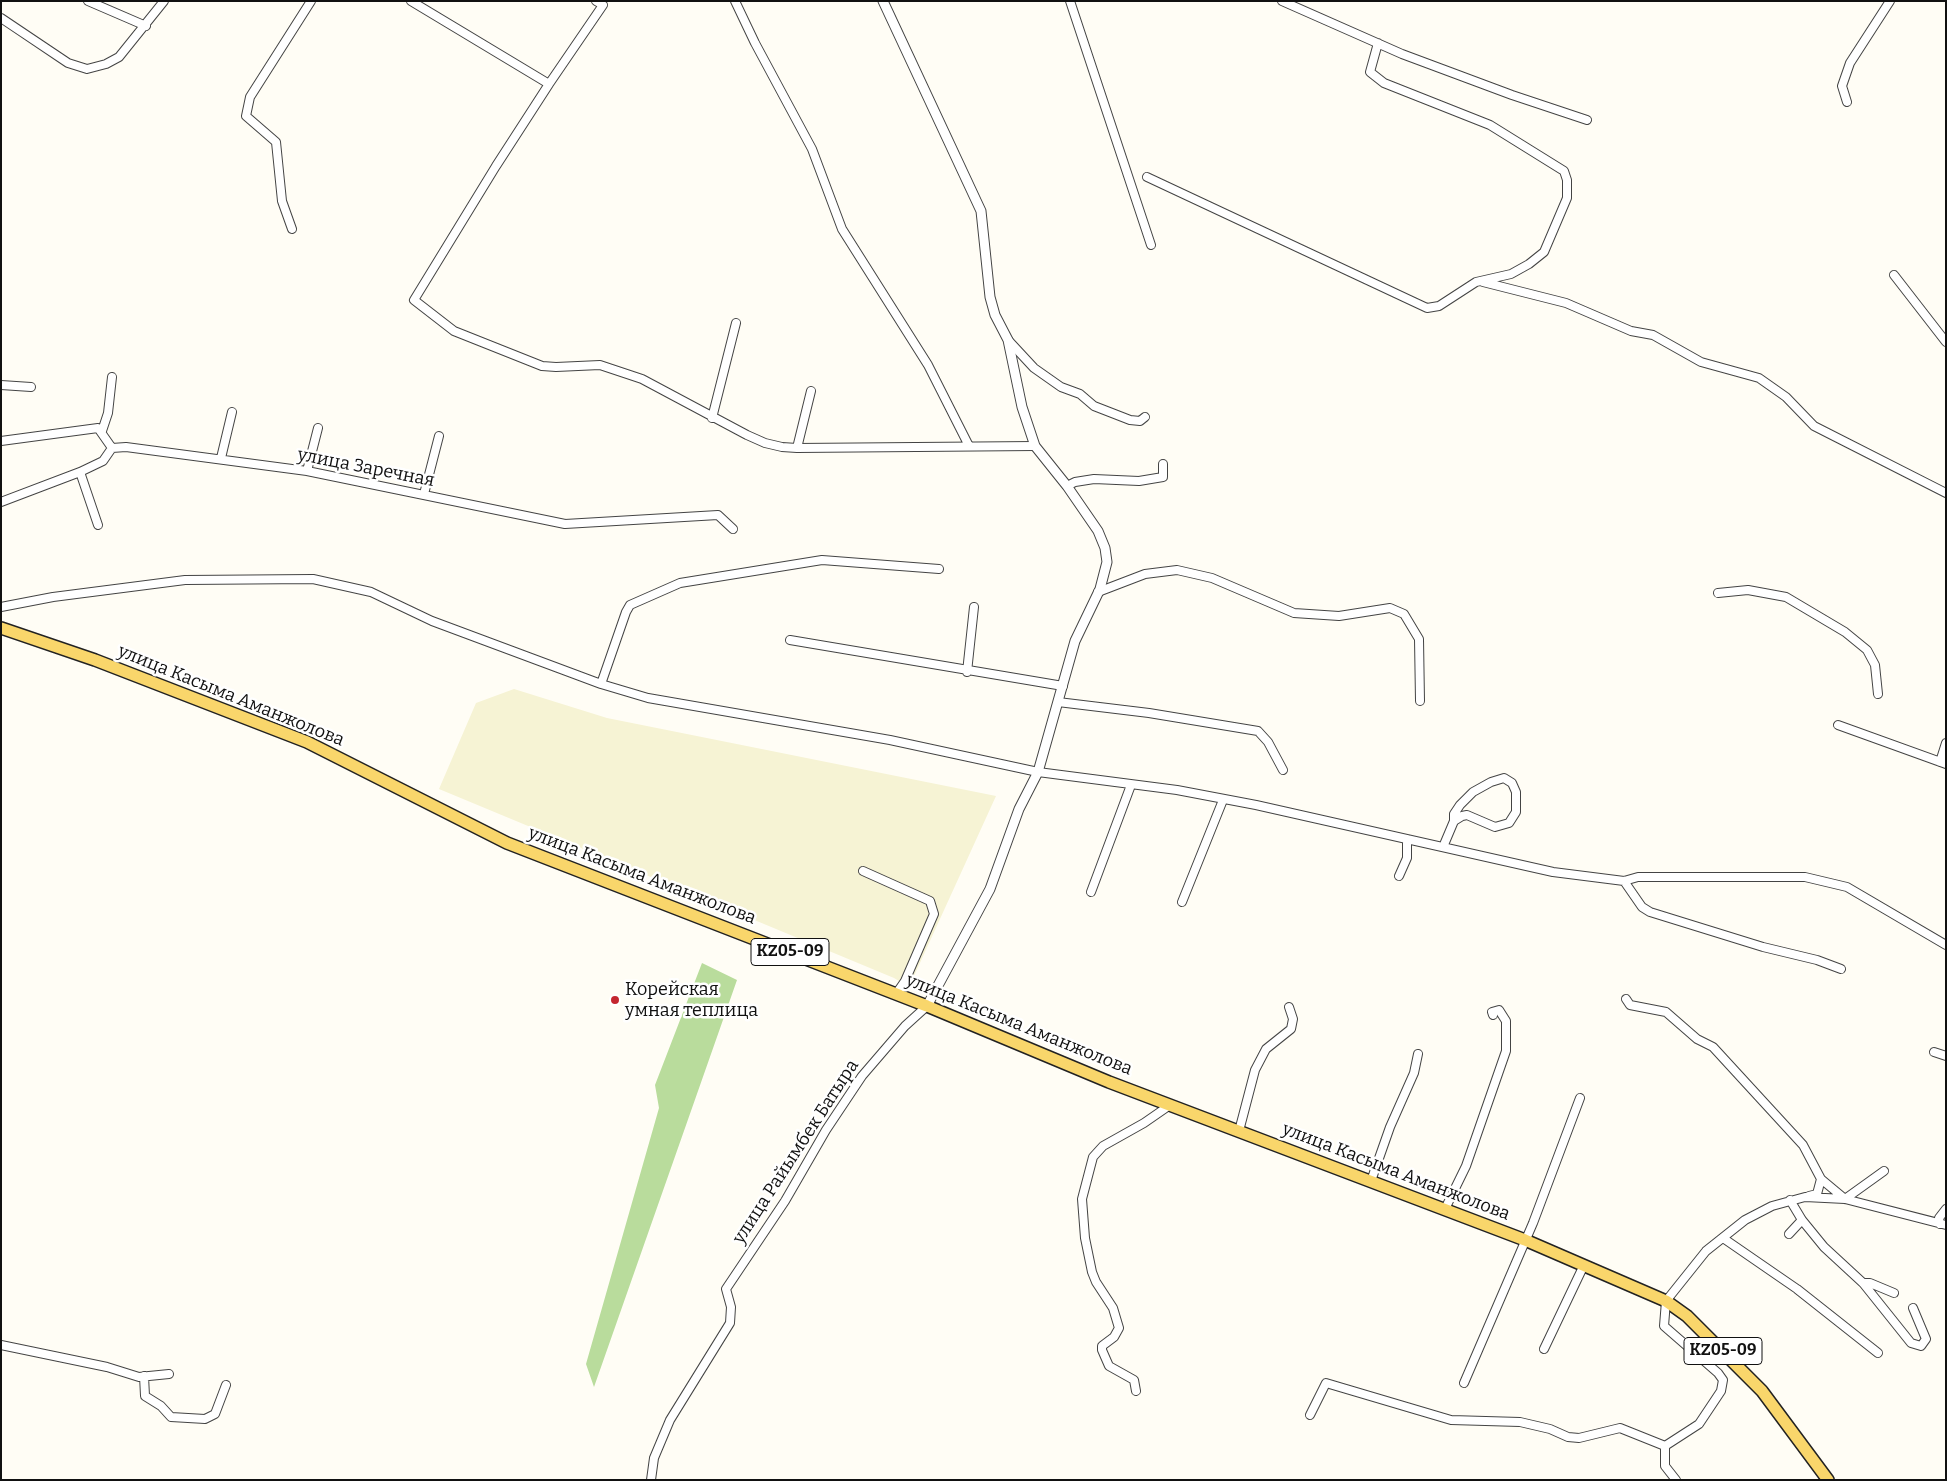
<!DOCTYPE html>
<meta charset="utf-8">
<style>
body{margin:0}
#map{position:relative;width:1947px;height:1481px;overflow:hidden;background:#fffdf5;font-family:Bitter,serif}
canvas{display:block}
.frame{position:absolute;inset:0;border:2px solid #111;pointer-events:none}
</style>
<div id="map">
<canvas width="1947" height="1481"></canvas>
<div class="frame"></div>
</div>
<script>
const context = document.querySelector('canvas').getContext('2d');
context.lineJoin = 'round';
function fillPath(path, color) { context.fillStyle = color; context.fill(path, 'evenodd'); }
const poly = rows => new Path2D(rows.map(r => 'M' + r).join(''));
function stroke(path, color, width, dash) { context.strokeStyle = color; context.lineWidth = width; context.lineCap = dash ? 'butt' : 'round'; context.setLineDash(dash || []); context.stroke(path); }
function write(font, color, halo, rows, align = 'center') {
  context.font = font + ' Bitter,serif'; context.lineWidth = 5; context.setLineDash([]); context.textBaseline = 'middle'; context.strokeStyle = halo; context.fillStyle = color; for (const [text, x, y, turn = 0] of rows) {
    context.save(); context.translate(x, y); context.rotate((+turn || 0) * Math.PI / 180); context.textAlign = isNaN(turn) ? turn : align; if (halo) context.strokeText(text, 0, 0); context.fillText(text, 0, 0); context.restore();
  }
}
fillPath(poly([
 [514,689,607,718,996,796,909,987,894,978,439,789,476,703]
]), '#f6f3d4');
fillPath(poly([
 [702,963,737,980,594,1387,586,1364,659,1108,655,1085]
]), '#b9dc9c');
const minor = poly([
 [88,1,146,26],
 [411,1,549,84,496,166,414,300,454,331,542,366,556,367,600,365,642,379,747,435,765,443,782,447,797,448,1035,446],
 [735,1,755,43,812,149,842,229,928,365,969,446],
 [1070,1,1151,245],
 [1282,1,1402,54,1512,95,1587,120],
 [1,18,68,63,87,69,106,64,119,57,164,1],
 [549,84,603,5,596,1],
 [1847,102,1842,86,1850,63,1890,1],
 [1147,177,1427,308,1439,306,1476,282,1511,274,1529,264,1544,252,1567,198,1567,180,1564,171,1490,125,1384,83,1370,72,1378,43],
 [292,229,282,201,276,142,246,116,250,97,311,1],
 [1894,275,1946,342],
 [1483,282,1566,303,1631,331,1653,335,1701,362,1759,378,1786,397,1814,426,1946,493],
 [1008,340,1034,368,1061,387,1080,394,1094,406,1130,420,1140,421,1145,417],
 [1,385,31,387],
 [712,418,736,323],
 [102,431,108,413,112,377],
 [1,441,98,428,112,448],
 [797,448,811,391],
 [221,458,232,412],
 [307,471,318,428],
 [80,472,98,525],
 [1067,486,1075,482,1094,479,1139,481,1163,477,1163,464],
 [424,494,439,436],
 [1,502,80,472,103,461,112,448,126,447,307,471,565,524,718,515,733,529],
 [1098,592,1145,574,1177,570,1212,578,1294,613,1339,616,1390,608,1404,614,1419,639,1420,701],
 [1718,593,1748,590,1786,597,1845,632,1867,650,1875,665,1878,694],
 [1,607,53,597,185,580,313,579,371,592,432,621,601,684,648,698,890,740,1038,772,1177,790,1256,805,1553,872,1624,881,1638,877,1805,877,1847,887,1946,945],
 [790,640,1063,686],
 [967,672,974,607],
 [601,684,626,612,630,605,680,583,822,560,939,569],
 [1058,702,1149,713,1258,731,1268,742,1283,770],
 [1838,725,1946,764],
 [1940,762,1946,743],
 [1443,847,1454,821,1462,816,1467,815,1495,827,1509,823,1516,812,1516,792,1512,783,1504,778,1491,782,1473,792,1460,805,1454,814,1454,821],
 [863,871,930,901,934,914,905,981,896,994],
 [1399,876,1407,858,1407,839],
 [1624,881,1642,907,1650,912,1763,947,1817,960,1841,969],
 [1091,892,1131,785],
 [1182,902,1223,800],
 [1626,999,1630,1005,1666,1012,1697,1039,1713,1047,1803,1145,1821,1179,1845,1199,1884,1171],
 [1934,1052,1946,1056],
 [1239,1131,1255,1070,1266,1049,1291,1029,1293,1019,1289,1007],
 [1371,1181,1390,1127,1414,1073,1418,1054],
 [1809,1196,1817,1194,1821,1179],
 [1790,1200,1802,1220,1824,1247,1863,1283,1911,1343,1921,1346,1926,1339,1913,1308],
 [1445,1209,1466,1166,1506,1051,1506,1021,1499,1010,1492,1012,1493,1015],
 [1940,1224,1939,1218,1946,1209],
 [1789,1234,1802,1220],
 [1723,1238,1797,1289,1878,1353],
 [1863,1283,1870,1283,1894,1293],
 [1,1345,107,1367,139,1377,169,1374],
 [1544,1349,1584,1265],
 [144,1376,145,1396,161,1406,171,1417,205,1419,215,1414,226,1385],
 [1464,1383,1533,1223,1580,1098],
 [1136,1391,1134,1380,1109,1366,1102,1350,1102,1346,1114,1337,1119,1328,1113,1308,1096,1282,1092,1272,1085,1238,1082,1199,1093,1157,1103,1146,1144,1123,1170,1105],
 [1310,1415,1326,1383,1451,1420,1520,1422,1550,1429,1568,1437,1579,1438,1620,1428,1665,1446,1699,1424,1721,1391,1723,1380,1718,1373,1664,1326,1666,1301,1706,1251,1745,1220,1772,1206,1805,1197,1845,1199,1946,1225],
 [1665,1446,1665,1466,1676,1480],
 [651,1480,654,1458,670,1420,730,1323,731,1307,726,1289,785,1201,826,1130,862,1076,905,1026,927,1006]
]);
const tertiary = poly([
 [883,1,981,211,990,297,995,315,1008,340,1022,407,1035,446,1067,486,1098,531,1105,548,1107,562,1100,589,1075,641,1038,772,1019,809,990,889,927,1006]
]);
const primary = poly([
 [1,628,95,660,307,742,507,843,927,1006,1109,1082,1525,1240,1666,1301,1687,1316,1762,1391,1828,1480]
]);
stroke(minor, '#444', 10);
stroke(tertiary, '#444', 11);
stroke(primary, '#222', 14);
stroke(minor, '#fff', 8);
stroke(tertiary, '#fff', 9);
stroke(primary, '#f9d66b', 11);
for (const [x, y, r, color] of [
 [615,1000,5,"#c4262e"]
]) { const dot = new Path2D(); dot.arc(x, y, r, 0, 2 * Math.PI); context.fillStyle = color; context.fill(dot); stroke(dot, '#fff', 2); }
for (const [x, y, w] of [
 [790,952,78],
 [1723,1351,78]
]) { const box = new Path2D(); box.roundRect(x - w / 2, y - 13.5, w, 27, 4); context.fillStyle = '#fff'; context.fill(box); stroke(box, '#111', 1); }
write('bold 16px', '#111', null, [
 ["KZ05-09",790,952],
 ["KZ05-09",1723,1351]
]);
write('18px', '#111', '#fff', [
 ["улица Заречная",366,468,11],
 ["улица Касыма Аманжолова",231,696,22],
 ["улица Касыма Аманжолова",642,876,21],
 ["улица Касыма Аманжолова",1019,1025,22],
 ["улица Райымбек Батыра",796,1152,-57],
 ["улица Касыма Аманжолова",1396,1172,21]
]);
write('18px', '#111', '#fff', [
 ["Корейская",625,990],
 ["умная теплица",625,1011]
], 'left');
</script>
